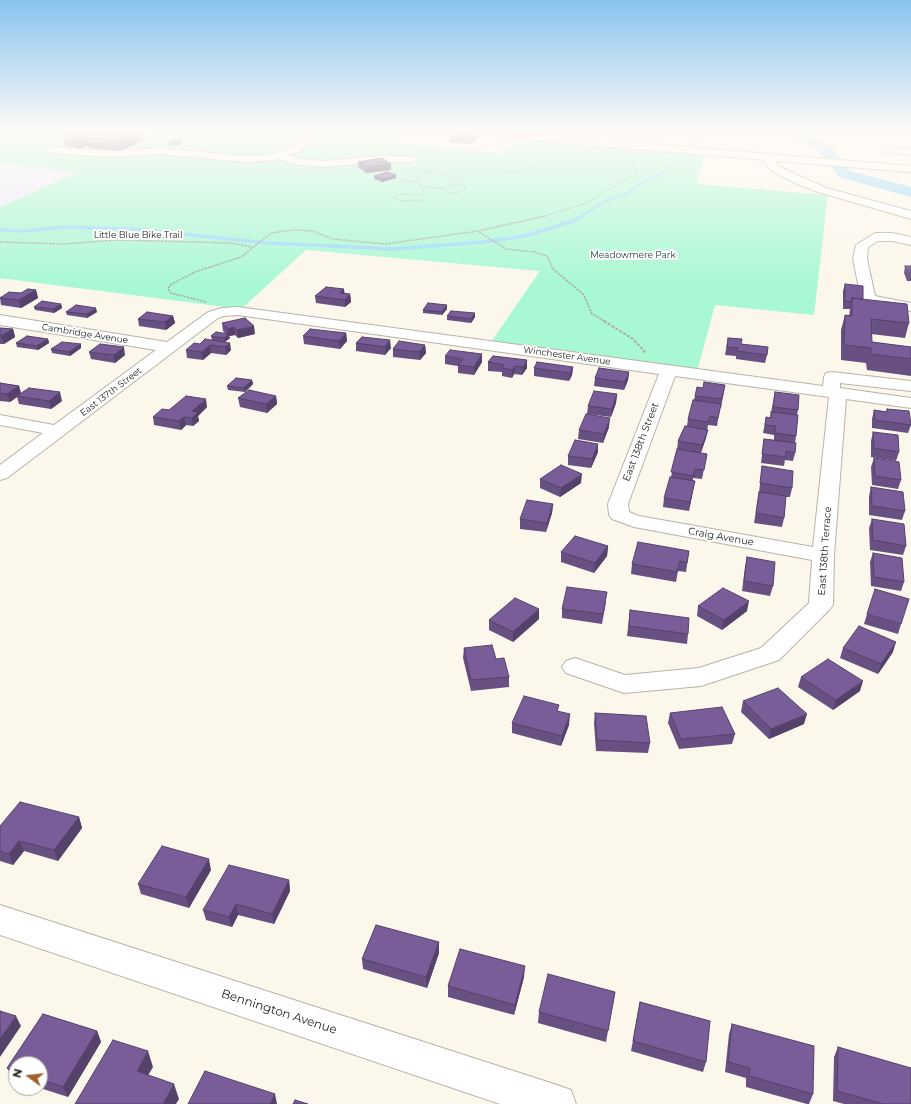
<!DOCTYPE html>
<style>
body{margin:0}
#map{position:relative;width:911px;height:1104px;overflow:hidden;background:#fcf7eb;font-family:Montserrat,sans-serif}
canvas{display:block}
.north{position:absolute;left:8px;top:1056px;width:40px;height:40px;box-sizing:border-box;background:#fff;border:1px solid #a9a8a6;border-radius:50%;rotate:285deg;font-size:11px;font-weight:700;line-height:16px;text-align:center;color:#272521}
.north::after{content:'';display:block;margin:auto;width:14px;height:18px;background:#a2602c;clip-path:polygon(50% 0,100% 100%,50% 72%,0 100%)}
</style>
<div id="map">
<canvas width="911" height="1104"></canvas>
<div class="north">N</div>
</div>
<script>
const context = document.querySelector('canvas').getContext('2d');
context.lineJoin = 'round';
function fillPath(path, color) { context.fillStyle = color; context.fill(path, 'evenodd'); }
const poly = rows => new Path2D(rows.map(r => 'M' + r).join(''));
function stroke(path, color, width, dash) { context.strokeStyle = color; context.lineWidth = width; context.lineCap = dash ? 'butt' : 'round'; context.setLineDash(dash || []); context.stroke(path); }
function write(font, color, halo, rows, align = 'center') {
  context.font = font + ' Montserrat,sans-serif'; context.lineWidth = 4; context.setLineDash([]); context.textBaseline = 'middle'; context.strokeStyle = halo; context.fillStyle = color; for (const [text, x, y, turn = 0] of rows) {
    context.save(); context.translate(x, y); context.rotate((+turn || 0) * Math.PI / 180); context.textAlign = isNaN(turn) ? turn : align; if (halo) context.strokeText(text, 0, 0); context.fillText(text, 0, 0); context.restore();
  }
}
fillPath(poly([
 [0,163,79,172,0,207]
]), '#edebfc');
fillPath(poly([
 [0,132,401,132,388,142,503,153,520,139,705,155,696,184,828,195,814,315,715,305,697,372,491,342,540,271,306,250,241,309,0,278,0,207,78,172,0,163]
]), '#a7f8d3');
stroke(poly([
 [689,146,693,140,717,132],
 [580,217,604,202,624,195,643,182,657,177,683,155]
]), '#9cdaf9', 2.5);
stroke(poly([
 [0,230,22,231,65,227,132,229,268,243,394,249,483,242,525,236,573,221,582,216]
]), '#9cdaf9', 3.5);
fillPath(poly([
 [785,132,809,132,830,146,851,171,911,187,911,197,839,177,820,152,785,132]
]), '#9cdaf9');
const minor = poly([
 [308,132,318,132,300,152,288,155,300,159,324,161,379,156,412,156,417,159,412,162,379,162,324,167,299,165,277,159,268,161,245,162,160,154,111,157,49,153,44,150,49,147,111,151,160,148,245,156,267,155,292,148,308,132],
 [468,132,512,132,911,166,911,172,775,161,780,167,826,188,911,211,911,219,818,192,795,183,772,171,766,165,765,160,472,135,468,132],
 [887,147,911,149,911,155,883,152,882,150,883,148,887,147],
 [875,233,892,233,911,237,911,245,892,241,878,241,868,247,867,259,875,296,911,303,911,311,869,304,861,298,853,259,856,245,875,233],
 [238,307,823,386,824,377,826,373,832,372,911,381,911,391,840,383,840,388,911,398,911,408,846,399,834,555,833,605,829,610,779,660,701,686,624,693,566,673,562,667,566,661,575,658,625,675,699,668,761,648,809,603,812,560,634,527,612,519,609,515,608,504,659,374,238,315,224,316,218,318,7,478,0,480,0,465,43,433,0,425,0,415,54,425,156,350,0,325,0,315,167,342,208,312,222,308,238,307],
 [675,376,829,397,813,547,639,516,629,512,628,504,675,376],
 [0,905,557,1085,571,1090,576,1104,500,1104,0,935,0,905]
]);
stroke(minor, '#b8b3a8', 2);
stroke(poly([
 [667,135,682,132],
 [418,170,429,171],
 [502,173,516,172,545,163,563,152],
 [395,177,407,182,414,182],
 [456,185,464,186,466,189,458,193,450,193,440,188,456,185],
 [424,187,424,191,419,195,400,194,393,198,402,201,422,200,425,204],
 [440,188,424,187,414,182,430,171,460,179],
 [542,217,586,203,638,172,628,157]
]), '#b0aca3', 1, [2, 1]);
stroke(poly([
 [479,232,506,249,535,252,547,256,553,269,584,295,592,314,606,322],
 [0,242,63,244,116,240,231,243,252,247],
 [206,302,171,293,168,289,170,285,195,272,241,257,271,233,294,230,312,231,333,239,385,244,478,231,545,216]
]), '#b0aca3', 1.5, [2.5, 1]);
stroke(poly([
 [604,321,633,339,646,353]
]), '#b0aca3', 2, [3, 1.5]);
fillPath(minor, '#fff');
fillPath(poly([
 [63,135,142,136,143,141,120,151,89,148,89,146,86,146,80,149,65,146],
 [449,137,476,139,472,143,468,144,449,142],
 [169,142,182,143,176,146,169,145],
 [358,162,391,164,391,170,366,173,358,167],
 [374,176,396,178,382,182,374,179],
 [905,266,911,266,911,281,907,281,904,273],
 [845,284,863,299,909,323,905,338,871,334,872,342,911,347,911,376,867,370,866,363,841,360,841,330,845,315,849,316,850,309,843,309,843,291],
 [36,290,38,298,21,308,1,305,0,297],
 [345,294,350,294,351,302,345,307,316,303,315,296],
 [61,304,62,308,54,313,35,310,34,307],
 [447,309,442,315,423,313,423,310],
 [66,312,97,312,87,318,67,315],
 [173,316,175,323,166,330,139,326,138,319],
 [447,316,475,317,471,323,447,320],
 [222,323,255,334,238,338,235,335,229,336,230,338,225,342,231,350,226,355,211,353,203,360,187,358,186,350,200,344,212,340,211,336,225,333,223,331],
 [0,328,13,329,15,337,4,344,0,344],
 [346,333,347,341,340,349,304,344,303,336],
 [362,337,391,348,385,355,356,351,356,343],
 [728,338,767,355,765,363,736,359,736,356,725,355],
 [48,339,49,343,38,350,17,347,16,343],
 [81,344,81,348,70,356,52,353,51,349],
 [425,345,426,353,420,360,393,357,393,349],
 [89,352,125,355,115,363,91,359],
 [445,356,482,362,474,375,458,373,458,366,445,364],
 [493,356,527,368,522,375,514,374,512,378,502,376,502,372,488,371,488,362],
 [573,367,572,375,569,381,534,376,534,368],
 [629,372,628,380,624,390,594,386,595,378],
 [252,380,253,384,245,392,228,390,227,386],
 [0,383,19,386,21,393,62,401,51,409,19,404,17,397,10,402,0,401],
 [725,385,721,408,720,408,717,426,708,425,706,438,701,453,707,454,702,479,693,478,693,481,695,481,689,511,663,507,664,498,671,477,677,450,678,441,687,426,688,419,694,400,695,396,703,388],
 [775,392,798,410,797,415,796,436,795,443,795,453,793,461,785,460,784,466,761,463,764,439,774,440,774,435,763,433,766,417,770,418],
 [617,394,616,403,611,417,587,414,588,406],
 [276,396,277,404,267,413,240,407,238,398],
 [207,407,198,416,199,421,193,426,186,425,181,430,154,425,153,417,169,410],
 [887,409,911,425,908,433,872,428,872,419,874,410,886,412],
 [609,427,603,443,578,439,579,430],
 [873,432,899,452,896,461,871,457,871,441],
 [598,444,598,452,591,468,568,465,568,456],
 [874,458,901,480,898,489,872,485,871,467],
 [762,466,792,488,790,497,786,497,784,518,782,527,754,523,759,493],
 [540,479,581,483,560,497,540,488],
 [871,487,905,511,902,520,869,515,869,496],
 [553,504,552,513,546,532,520,529,520,519],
 [872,519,906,546,903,555,870,550,869,528],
 [608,546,607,556,594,573,561,562,561,552],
 [689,551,686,572,678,571,676,582,631,574,632,564],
 [873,553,904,582,901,591,871,586,870,562],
 [747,557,773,586,770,596,742,591,745,567],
 [606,602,602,624,562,618,562,609],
 [698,606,747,611,722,630,697,616],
 [630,610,688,634,687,644,627,636],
 [867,614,901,624,898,634,864,624],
 [539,619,513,642,489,630,489,620],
 [464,648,496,659,509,677,509,687,471,691,463,658],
 [843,648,893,652,878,674,840,658],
 [801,677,860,691,833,710,798,687],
 [743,701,804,724,769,739,741,712],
 [559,711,569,725,561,746,512,733,512,723],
 [595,713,650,743,648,753,596,751,594,723],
 [670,713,735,734,732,744,679,749,668,723],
 [79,817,82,828,58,861,24,851,13,865,0,861,0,826],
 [211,870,189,908,141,894,138,884],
 [289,880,290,891,274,924,238,915,232,927,206,920,203,910],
 [439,942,439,953,427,988,363,969,362,959],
 [524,977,514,1015,448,997,448,986],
 [615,992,606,1042,538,1023,539,1012],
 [640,1002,706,1062,703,1072,631,1051],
 [43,1014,97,1031,101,1042,68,1097,40,1088,40,1064,16,1064,16,1079,13,1078,7,1068],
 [732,1024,813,1094,809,1104,807,1104,746,1087,746,1078,725,1072,729,1034],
 [838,1047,911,1104,844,1104,833,1101,834,1057]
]), '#685083');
fillPath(poly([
 [132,132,151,132,142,136,143,141,120,151,118,141],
 [476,133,476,139,472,143,468,144,468,138],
 [84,136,86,146,80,149,78,138],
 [181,140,182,143,176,146,176,143],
 [391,164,391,170,366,173,366,167],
 [396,175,396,178,382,182,382,179],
 [344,289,345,296,340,293],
 [36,290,38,298,21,308,19,300],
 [350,294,351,302,345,307,345,300],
 [61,304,62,308,54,313,53,309],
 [447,305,447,309,442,315,442,312],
 [96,308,97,312,87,318,87,314],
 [475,313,475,317,471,323,471,319],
 [173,316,175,323,166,330,165,322],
 [254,326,255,334,238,338,237,330],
 [234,327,235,335,229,336,230,338,225,342,224,338,228,334,228,329],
 [13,329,15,337,4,344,1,336],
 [346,333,347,341,340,349,339,341],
 [48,339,49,343,38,350,37,346],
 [390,340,391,348,385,355,385,347],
 [230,343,231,350,226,355,225,347],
 [81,344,81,348,70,356,69,352],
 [210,345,211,353,203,360,202,352],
 [425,345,426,353,420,360,419,352],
 [124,347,125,355,115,363,114,355],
 [482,354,482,362,474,375,474,367],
 [527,360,527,368,522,375,523,367],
 [515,366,514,374,512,378,512,370],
 [573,367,572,375,569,381,570,373],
 [629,372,628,380,624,390,625,382],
 [252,380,253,384,245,392,244,388],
 [19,386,21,394,17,396,17,397,10,402,7,394],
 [60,392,62,401,51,409,49,401],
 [617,394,616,403,611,417,612,409],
 [276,396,277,404,267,413,266,404],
 [206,399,207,407,198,416,199,421,193,426,192,418,192,411],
 [184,417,186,425,181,430,179,421],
 [610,418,609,427,603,443,604,434],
 [708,430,706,438,700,454,702,445],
 [598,444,598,452,591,468,592,459],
 [582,474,581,483,560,497,561,488],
 [695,481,693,490,689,511,690,502],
 [553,504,552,513,546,532,547,523],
 [608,546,607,556,594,573,595,563],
 [749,601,747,611,722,630,724,620],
 [539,609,539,619,513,642,513,632],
 [896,642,893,652,878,674,881,664],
 [863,681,860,691,833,710,836,700],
 [570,714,569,725,561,746,562,736],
 [807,714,804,724,769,739,771,729],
 [79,817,82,828,58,861,54,850],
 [19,841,24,851,13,865,9,854],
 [209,859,211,870,189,908,186,897],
 [289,880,290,891,274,924,272,914],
 [236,904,238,915,232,927,229,917],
 [439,942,439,953,427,988,426,977],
 [525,966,524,977,514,1015,515,1005],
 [16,1016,21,1026,0,1057,0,1039],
 [97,1031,101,1042,68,1097,63,1087],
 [148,1051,153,1067,142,1086,137,1071],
 [174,1084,179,1099,176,1104,163,1104],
 [275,1094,277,1104,270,1104]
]), '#55416a');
const building = poly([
 [70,132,137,132,118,141,87,138,90,136,84,136,78,138,63,135,70,132],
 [454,132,463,132,476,133,472,138,468,138,449,137,454,132],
 [174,140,181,140,176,143,169,142,174,140],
 [382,158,391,164,366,167,358,162,382,158],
 [387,172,396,175,382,179,374,176,387,172],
 [905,266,911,266,911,274,909,274,905,266],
 [845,284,863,286,863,299,852,298,851,302,845,301,845,284],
 [326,287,344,289,340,293,350,294,345,300,315,296,326,287],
 [28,289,36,290,19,300,0,298,9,292,21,293,28,289],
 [852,298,907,304,909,323,871,319,872,342,911,347,911,359,871,354,871,348,844,345,845,315,852,316,852,298],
 [42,301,61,304,53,309,34,307,42,301],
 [428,303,447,305,442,312,423,310,428,303],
 [76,305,96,308,87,314,66,312,76,305],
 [451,311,475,313,471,319,447,316,451,311],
 [147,312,173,316,165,322,138,319,147,312],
 [245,318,254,326,237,330,234,327,228,329,222,323,245,318],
 [0,328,13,329,1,336,0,336,0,328],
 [310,329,346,333,339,341,303,336,310,329],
 [216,332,229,334,224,338,211,336,216,332],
 [27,336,48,339,37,346,16,343,27,336],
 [362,337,390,340,385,347,356,343,362,337],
 [728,338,742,339,741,344,768,347,767,355,737,351,738,348,727,347,728,338],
 [205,339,230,343,225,347,210,345,202,352,186,350,194,343,200,344,205,339],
 [399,341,425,345,419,352,393,349,399,341],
 [62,342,81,344,69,352,51,349,62,342],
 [100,344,124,347,114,355,89,352,100,344],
 [450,350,482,354,474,367,458,365,463,359,445,356,450,350],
 [493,356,527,360,523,367,515,366,512,370,502,368,504,365,488,362,493,356],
 [537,362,573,367,570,373,534,368,537,362],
 [599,368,629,372,625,382,595,378,599,368],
 [236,378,252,380,244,388,227,386,236,378],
 [704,382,725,385,722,399,695,396,697,387,703,388,704,382],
 [0,383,19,386,7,394,0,393,0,383],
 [29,388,60,392,49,401,17,396,29,388],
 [249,390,276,396,266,404,238,398,249,390],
 [594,391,617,394,612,409,588,406,594,391],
 [775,392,799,395,798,410,773,407,775,392],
 [186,396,206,399,192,411,198,412,192,418,184,417,179,421,153,417,162,409,169,410,186,396],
 [693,400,721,404,718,418,710,416,708,422,688,419,693,400],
 [887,409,909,411,911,425,875,420,874,410,887,412,887,409],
 [771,412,798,415,796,436,775,433,776,426,765,425,766,417,771,418,771,412],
 [586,414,610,418,604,434,579,430,586,414],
 [685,426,708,430,702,445,678,441,685,426],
 [873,432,898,435,899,452,874,448,873,432],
 [764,439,796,443,795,453,786,451,786,457,762,454,764,439],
 [575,440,598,444,592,459,568,456,575,440],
 [677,449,707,454,704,470,695,469,693,476,671,472,677,449],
 [874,458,899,462,901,480,875,476,874,458],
 [561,465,582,474,561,488,540,479,561,465],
 [762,466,793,471,792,488,760,483,762,466],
 [670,477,695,481,690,502,664,498,670,477],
 [871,487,903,492,905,511,872,506,871,487],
 [759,492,786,496,784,518,756,513,759,492],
 [527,500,553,504,547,523,520,519,527,500],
 [872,519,904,524,906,546,873,540,872,519],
 [575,536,608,546,595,563,561,552,575,536],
 [638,542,689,551,687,563,680,561,677,572,632,564,638,542],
 [873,553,902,558,904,582,874,577,873,553],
 [747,557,775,562,773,586,744,581,747,557],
 [567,587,607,592,603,614,562,609,567,587],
 [723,588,749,601,724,620,698,606,723,588],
 [875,589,909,599,901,624,867,614,875,589],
 [515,598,539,609,513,632,489,620,515,598],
 [630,610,689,618,688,634,629,626,630,610],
 [859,626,896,642,881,664,843,648,859,626],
 [492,645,496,659,504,658,509,677,471,680,464,648,492,645],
 [828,659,863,681,836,700,801,677,828,659],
 [778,688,807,714,771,729,743,701,778,688],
 [524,696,559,705,557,711,570,714,562,736,512,723,524,696],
 [722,707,735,734,681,739,670,713,722,707],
 [595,713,646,716,650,743,597,740,595,713],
 [20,802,79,817,54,850,19,841,9,854,0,851,0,826,20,802],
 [162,846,209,859,186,897,138,884,162,846],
 [229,865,289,880,272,914,236,904,229,917,203,910,229,865],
 [376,925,439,942,426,977,362,959,376,925],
 [460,949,525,966,515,1005,448,986,460,949],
 [548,974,615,992,608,1031,539,1012,548,974],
 [640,1002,710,1021,706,1062,633,1041,640,1002],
 [0,1011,16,1016,0,1039,0,1011],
 [43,1014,97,1031,63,1087,40,1079,40,1064,16,1064,16,1071,7,1068,43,1014],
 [732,1024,814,1046,813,1094,749,1076,750,1068,728,1062,732,1024],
 [113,1040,148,1051,137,1071,174,1084,163,1104,75,1104,113,1040],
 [838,1047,911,1068,911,1104,883,1104,837,1091,838,1047],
 [205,1071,275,1094,270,1104,188,1104,205,1071],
 [295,1100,308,1104,293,1104,295,1100]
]);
fillPath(building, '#795d98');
stroke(building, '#55416a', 1);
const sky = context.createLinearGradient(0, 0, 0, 287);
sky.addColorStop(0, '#89c3ef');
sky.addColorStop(0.46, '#fefbf6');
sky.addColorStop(1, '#fefbf600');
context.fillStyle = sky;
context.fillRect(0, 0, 911, 287);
write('9px', '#272521', '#fff', [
 ["Little Blue Bike Trail",138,235],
 ["Cambridge Avenue",85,334,9],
 ["Winchester Avenue",567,356,8],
 ["East 137th Street",111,392,-37]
]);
write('9px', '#1c4031', '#fff', [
 ["Meadowmere Park",633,255]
]);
write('10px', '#272521', '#fff', [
 ["East 138th Street",641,442,-69],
 ["Craig Avenue",721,537,10],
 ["East 138th Terrace",825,551,-86]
]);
write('12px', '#272521', '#fff', [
 ["Bennington Avenue",279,1012,18]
]);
</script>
